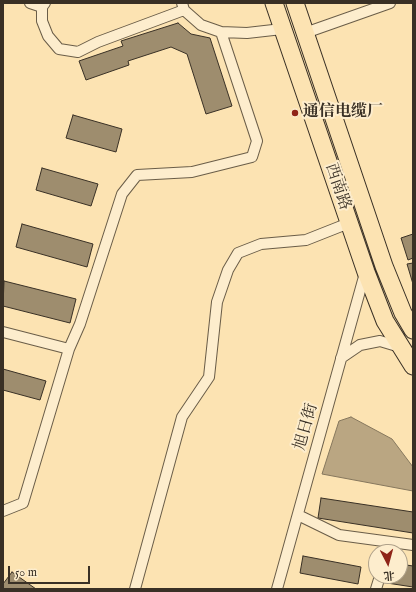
<!DOCTYPE html>
<meta charset="utf-8">
<style>
body{margin:0}
#map{position:relative;width:416px;height:592px;overflow:hidden;background:#fce3b2;font-family:"IM FELL English","Noto Serif SC",serif}
canvas{display:block}
.frame{position:absolute;inset:0;border:4px solid #393025;pointer-events:none}
.north{position:absolute;left:368px;top:544px;width:40px;height:40px;box-sizing:border-box;background:#fdedcd;border:1px solid #afa18a;border-radius:50%;rotate:174deg;font-size:11px;font-weight:700;line-height:16px;text-align:center;color:#393025}
.north::after{content:'';display:block;margin:auto;width:14px;height:18px;background:#8f2418;clip-path:polygon(50% 0,100% 100%,50% 72%,0 100%)}
.scale{position:absolute;left:8px;top:566px;width:82px;height:18px;box-sizing:border-box;border:2px solid #393025;border-top:0;padding-left:5px;font-size:12px;line-height:14px;white-space:nowrap;color:#393025;-webkit-text-stroke:3px #fdedcd;paint-order:stroke}
</style>
<div id="map">
<canvas width="416" height="592"></canvas>
<div class="frame"></div>
<div class="north">北</div>
<div class="scale">50 m</div>
</div>
<script>
const context = document.querySelector('canvas').getContext('2d');
context.lineJoin = 'round';
function fillPath(path, color) { context.fillStyle = color; context.fill(path, 'evenodd'); }
const poly = rows => new Path2D(rows.map(r => 'M' + r).join(''));
function stroke(path, color, width, dash) { context.strokeStyle = color; context.lineWidth = width; context.lineCap = dash ? 'butt' : 'round'; context.setLineDash(dash || []); context.stroke(path); }
function write(font, color, halo, rows, align = 'center') {
  context.font = font + ' "IM FELL English","Noto Serif SC",serif'; context.lineWidth = 4; context.setLineDash([]); context.textBaseline = 'middle'; context.strokeStyle = halo; context.fillStyle = color; for (const [text, x, y, turn = 0] of rows) {
    context.save(); context.translate(x, y); context.rotate((+turn || 0) * Math.PI / 180); context.textAlign = isNaN(turn) ? turn : align; if (halo) context.strokeText(text, 0, 0); context.fillText(text, 0, 0); context.restore();
  }
}
const water = poly([
 [351,417,392,439,413,467,413,491,322,474,339,421,351,417]
]);
fillPath(water, '#baa682');
stroke(water, '#86775d', 1);
const building = poly([
 [178,23,191,34,210,38,232,106,206,114,187,54,171,47,128,61,129,65,86,80,79,61,123,46,121,41,178,23],
 [73,115,122,129,116,152,66,138,73,115],
 [42,168,98,184,91,206,36,190,42,168],
 [22,224,93,244,87,267,16,247,22,224],
 [413,234,413,258,408,260,401,238,413,234],
 [413,263,413,284,407,264,413,263],
 [4,281,76,299,70,323,3,306,4,281],
 [3,369,46,381,40,400,3,390,3,369],
 [321,498,413,512,413,533,318,518,321,498],
 [303,556,361,567,358,584,300,573,303,556],
 [400,564,413,566,413,587,387,583,389,576,400,576,400,564],
 [12,572,36,589,3,589,3,584,12,572]
]);
fillPath(building, '#9e8d6e');
stroke(building, '#393025', 1);
const minor = poly([
 [30,3,42,7],
 [45,3,42,7,42,21,48,36,59,49,78,52,98,42,184,10],
 [182,3,184,10,201,25,221,32,247,33,282,29],
 [305,33,390,3],
 [3,332,69,349],
 [341,358,360,345,380,341,400,347],
 [3,511,23,503,69,349,80,324,122,194,137,175,192,172,252,157,257,141,221,32],
 [298,515,339,535,413,545],
 [386,552,389,542],
 [135,589,182,417,209,377,217,302,228,270,238,253,261,244,306,240,349,223],
 [277,589,365,273],
 [376,589,380,576]
]);
const primary = poly([
 [274,3,366,272,385,321,413,366],
 [295,3,384,266,403,313,413,330]
]);
stroke(minor, '#6a5d48', 12);
stroke(primary, '#393025', 19);
stroke(minor, '#fdedcd', 10);
stroke(primary, '#fce3b2', 17);
for (const [x, y, r, color] of [
 [295,113,4,"#8f2418"]
]) { const dot = new Path2D(); dot.arc(x, y, r, 0, 2 * Math.PI); context.fillStyle = color; context.fill(dot); stroke(dot, '#fdedcd', 1.5); }
write('bold 16px', '#393025', '#fdedcd', [
 ["通信电缆厂",303,113]
], 'left');
write('16px', '#393025', '#fdedcd', [
 ["西南路",337,187,71],
 ["旭日街",307,427,-74]
]);
</script>
